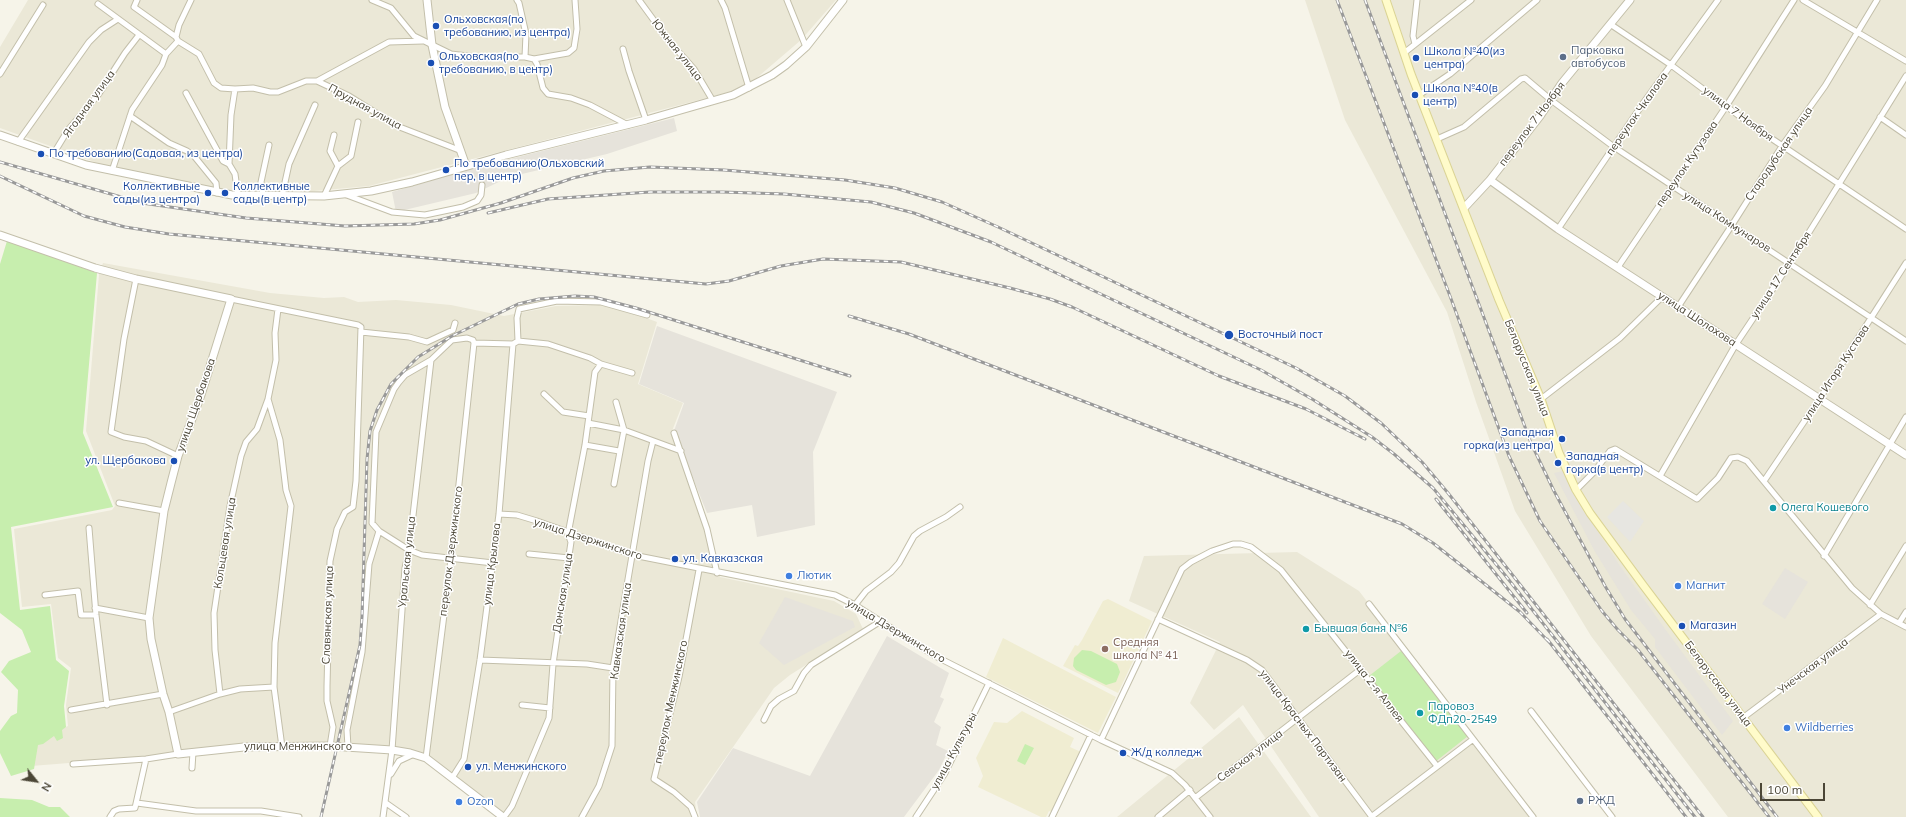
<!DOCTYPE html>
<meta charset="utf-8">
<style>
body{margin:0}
#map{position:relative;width:1906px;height:817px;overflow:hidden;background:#f6f4e9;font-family:Mulish,sans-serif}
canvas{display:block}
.north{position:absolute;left:16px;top:761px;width:40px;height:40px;-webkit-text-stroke:3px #fff;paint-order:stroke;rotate:120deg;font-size:11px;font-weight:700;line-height:16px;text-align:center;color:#4b4636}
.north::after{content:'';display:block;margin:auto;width:14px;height:18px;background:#4b4636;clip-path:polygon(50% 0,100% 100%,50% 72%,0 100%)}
.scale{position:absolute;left:1760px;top:783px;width:65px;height:18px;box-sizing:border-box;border:2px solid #4b4636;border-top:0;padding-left:5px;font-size:12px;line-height:14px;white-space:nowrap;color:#4b4636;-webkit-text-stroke:3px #fff;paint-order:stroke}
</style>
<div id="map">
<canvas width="1906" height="817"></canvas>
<div class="north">N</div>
<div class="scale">100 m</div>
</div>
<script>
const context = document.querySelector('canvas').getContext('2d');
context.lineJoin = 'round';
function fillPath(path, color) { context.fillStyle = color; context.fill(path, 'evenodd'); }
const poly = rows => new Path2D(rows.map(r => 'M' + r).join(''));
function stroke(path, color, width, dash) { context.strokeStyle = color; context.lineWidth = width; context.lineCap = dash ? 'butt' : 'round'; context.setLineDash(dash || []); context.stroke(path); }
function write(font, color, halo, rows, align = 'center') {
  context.font = font + ' Mulish,sans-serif'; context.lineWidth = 3; context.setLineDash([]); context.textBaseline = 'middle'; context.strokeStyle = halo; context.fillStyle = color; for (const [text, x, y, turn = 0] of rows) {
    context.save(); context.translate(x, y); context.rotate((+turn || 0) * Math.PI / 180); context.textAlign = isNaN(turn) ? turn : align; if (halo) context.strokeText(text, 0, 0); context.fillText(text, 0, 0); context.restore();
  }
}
fillPath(poly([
 [28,0,836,0,801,40,745,88,369,186,314,191,225,191,103,165,0,128,0,47],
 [1305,0,1906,0,1906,817,1728,817,1591,636,1515,511,1476,402,1447,312,1345,120],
 [103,263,270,293,324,298,344,297,358,302,396,300,451,305,504,316,556,306,600,305,622,309,657,322,638,384,683,403,672,431,709,525,720,577,834,601,856,614,863,629,790,675,774,688,695,802,697,817,507,817,415,752,244,746,145,757,31,766,34,742,68,726,66,705,71,668,58,658,51,604,22,607,14,529,112,510,115,506,86,431,99,275],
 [1297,552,1359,591,1533,817,1319,817,1243,705,1214,730,1190,703,1220,642,1129,601,1144,556],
 [1239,717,1311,817,1117,817]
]), '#ebe8d7');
fillPath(poly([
 [674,118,677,131,607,154,509,177,476,193,396,212,392,192,474,168],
 [657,326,837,392,813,452,815,525,757,537,752,505,707,513,674,431,684,403,639,384],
 [1563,471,1596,529,1620,566,1665,629,1733,721,1722,735,1655,647,1655,639,1631,610,1594,550,1554,473],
 [1785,568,1808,582,1785,619,1762,604],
 [785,597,853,621,855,627,784,665,759,643],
 [887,636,949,673,940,697,944,699,934,722,941,727,936,745,948,751,939,770,904,817,700,817,697,802,733,748,810,776]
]), '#e6e3db');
fillPath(poly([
 [1108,599,1152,621,1118,693,1063,666,1075,645,1078,646,1082,640,1103,601],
 [1003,638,1116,697,1098,733,986,677],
 [1022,711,1074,738,1070,747,1081,752,1052,812,1049,811,1046,817,1041,817,978,787,983,776,976,758,994,722,1007,723]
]), '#f0edd2');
fillPath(poly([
 [7,241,97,273,83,433,113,507,11,527,20,610,50,606,56,660,69,671,64,706,66,727,62,730,63,738,57,741,54,736,43,744,38,745,34,769,11,776,0,753,0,731,11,716,17,713,18,690,1,672,9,661,31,652,22,630,0,613,0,264],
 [1082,650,1091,651,1117,664,1120,672,1116,682,1106,685,1076,670,1073,666,1074,658],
 [1401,651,1468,736,1435,762,1369,676],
 [1025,744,1034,748,1025,765,1017,761],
 [0,798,32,800,49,807,60,807,70,817,0,817]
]), '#c7eeae');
fillPath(poly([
 [1623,501,1644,521,1630,542,1607,517]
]), '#e7e6e1');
const minor = poly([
 [137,0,134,7,176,37,178,41,199,54,214,83,221,88,235,89,253,88,270,92,278,92,306,81,317,81,349,96,397,126,459,150],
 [372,0,391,8,414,36,451,54,476,57,525,57,534,59,537,64,543,88,548,94,571,98,590,105,628,125],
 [517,0,519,3,526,34,525,57],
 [639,0,669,41,694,69,713,101],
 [721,0,725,8,749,88],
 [787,0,806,47],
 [1803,0,1906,61],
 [98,4,166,54],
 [1610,24,1671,65,1750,124,1906,229],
 [176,37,179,25,191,0],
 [1415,44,1413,36,1417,0],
 [623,49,629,71,646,120],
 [1404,53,1471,0],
 [534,59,568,53,574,48,577,29,575,0],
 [0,74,43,5],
 [317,81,389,42,423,41],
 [186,93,223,161,229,164,235,174,238,196],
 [1419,95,1450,74,1537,0],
 [130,116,169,143,187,151,194,156,216,183,217,193],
 [1880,117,1906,135],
 [334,135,330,151,338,166],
 [1437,139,1464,127,1521,79,1525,78,1551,100,1614,147,1906,341],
 [18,142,89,42,101,30,118,19],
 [54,153,68,130,98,95,125,53,139,35],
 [229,164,231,115,235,89],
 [112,171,132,110,162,65,166,54,178,41],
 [344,194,392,212,425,215,463,207,477,201,481,195,482,185],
 [263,195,261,182,269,145],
 [282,196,289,164,315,105],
 [324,196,338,166,351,156,358,122],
 [1558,229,1644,102,1718,0],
 [1618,267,1727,105,1794,0],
 [136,279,124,339,111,432,124,437,146,441,178,456],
 [231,299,358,325,361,327,356,481,353,507,345,512,337,529,330,561,327,686,327,701,333,727,330,746],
 [1678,307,1732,225,1782,146,1825,86,1877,0],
 [278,309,275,333,276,360,268,399,280,440,286,490,291,506,275,643,274,687,282,747],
 [361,332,409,337,427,342,453,330,455,323],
 [518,341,517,318,519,309,557,301,601,302,647,315],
 [474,343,513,344,518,341,548,344,590,358,601,364,632,373],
 [544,394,563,412,589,416],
 [1541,399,1620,338,1662,297],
 [588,423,624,430,681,451],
 [674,433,707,529,717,573],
 [585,445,619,451],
 [1660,476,1736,344,1790,263,1906,76],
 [1764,481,1820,398,1906,263],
 [614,484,624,430,616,402],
 [1576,490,1594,472,1610,451,1615,449,1697,499,1718,478,1731,458,1738,457,1747,461,1852,588,1881,614,1906,627],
 [119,503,164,511],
 [499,514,517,515,537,521,633,555,835,595,855,605,935,656,1101,740,1172,773,1185,785,1210,817],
 [89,528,96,615,107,705],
 [379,531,409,550,422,555,493,563],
 [529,554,569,558],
 [1824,556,1906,417],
 [45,595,78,591,81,615,96,615],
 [1369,604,1533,817],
 [855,605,866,591,891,572,899,563,914,536,920,531,946,517,960,507],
 [1870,605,1906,546],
 [95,608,149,618],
 [1158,619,1247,660,1262,670,1372,817],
 [1899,623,1906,612],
 [480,660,587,664,613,668],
 [220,694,215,650,214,613,230,506,241,456,246,442,257,429,268,399],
 [522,705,550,708],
 [71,710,163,694],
 [1531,711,1612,817],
 [169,712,220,694,240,689,274,687],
 [1744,717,1881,614],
 [764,720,771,706,779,699,794,691,804,673,811,665,881,621],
 [1101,740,1182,569,1191,562,1212,551,1233,544,1241,544,1251,547,1281,570,1437,766],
 [348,747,347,730,362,652,369,564,379,531,372,523,376,432,394,389,399,382,405,375,431,360],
 [426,758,451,559,474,343],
 [73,764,146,759,178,754],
 [192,768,193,752],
 [391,774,399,761,414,754],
 [452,778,464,759,480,660,499,514,513,344],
 [1195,798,1361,669],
 [137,803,196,811,261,811,299,817],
 [386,803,406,817],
 [110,817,114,811,119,809,135,808,146,759],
 [383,817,392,750,405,568,409,550,431,360,452,340,467,338,473,340,474,343],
 [504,817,512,806,549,718,553,664,571,542,568,534,585,445,595,372,601,364],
 [582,817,599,786,612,746,613,668,648,461,653,441],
 [695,817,691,807,674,792,654,779,679,677,699,570],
 [916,817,945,773,989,683],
 [1052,817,1091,735],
 [1158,817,1190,790],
 [1371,817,1472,740]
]);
const tertiary = poly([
 [427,0,432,45,445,107,466,166],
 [0,135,86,165,232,195,324,196,371,191,412,182,506,155,646,120,733,95,772,75,786,65,806,47,843,0],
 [1490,180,1558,229,1906,455],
 [1464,208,1490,180,1540,116,1562,83,1630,0],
 [0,235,95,268,136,279,231,299,201,395,178,456,171,483,164,511,149,618,151,639,163,694,169,712,178,754,244,747,330,746,392,750,410,753,426,758,503,817]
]);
const secondary = poly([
 [1386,0,1411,74,1499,300,1541,399,1559,453,1576,490,1590,513,1643,585,1818,817]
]);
stroke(minor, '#c3bfaa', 7);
stroke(tertiary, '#c3bfaa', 9);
stroke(secondary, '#dbd495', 9);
stroke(minor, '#fff', 5);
stroke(tertiary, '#fff', 7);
stroke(secondary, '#fffbca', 7);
const rail = poly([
 [1337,0,1450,296,1509,456,1540,521,1602,611,1618,630,1638,650,1769,817],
 [1365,0,1531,443,1554,491,1605,586,1625,619,1777,817],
 [0,162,142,203,246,218,345,226,414,224,440,220,501,203,573,178,604,171,650,167,724,170,845,180,895,188,942,202,998,227,1296,368,1345,396,1381,423,1422,462,1448,493,1703,817],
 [0,176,84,216,125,227,169,234,706,284,729,281,781,266,823,259,901,262,1010,288,1050,299,1072,307,1219,376,1306,409,1365,439],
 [488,213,548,199,650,192,722,192,784,194,871,202,914,213,991,242,1261,370,1312,399,1372,437,1394,454,1433,488,1505,575,1695,817],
 [849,316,909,334,1402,524,1433,543,1476,577,1520,612,1550,643],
 [1436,499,1527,613],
 [1547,639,1686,817],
 [321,817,360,645,362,617,367,459,370,431,377,410,391,384,418,357,452,336,518,304,539,299,575,296,594,297,636,308,850,376]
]);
stroke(rail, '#999', 3);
stroke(rail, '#fff', 1.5, [4.5]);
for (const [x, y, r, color] of [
 [436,26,4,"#1a4fb4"],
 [1563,57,4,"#5c6f8a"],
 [1416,58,4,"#1a4fb4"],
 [431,63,4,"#1a4fb4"],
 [1415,95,4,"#1a4fb4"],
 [41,154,4,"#1a4fb4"],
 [446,170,4,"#1a4fb4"],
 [208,193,4,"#1a4fb4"],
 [225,193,4,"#1a4fb4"],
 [1229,335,5,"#1a4fb4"],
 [1562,439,4,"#1a4fb4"],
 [174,461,4,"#1a4fb4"],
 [1558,463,4,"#1a4fb4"],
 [1773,508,4,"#0f9aa8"],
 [675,559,4,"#1a4fb4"],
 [789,576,4,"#3f7fe0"],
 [1678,586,4,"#3f7fe0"],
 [1682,626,4,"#1a4fb4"],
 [1306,629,4,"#0f9aa8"],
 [1105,649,4,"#8d6e63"],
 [1420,713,4,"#0f9aa8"],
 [1787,728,4,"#3f7fe0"],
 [1123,753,4,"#1a4fb4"],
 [468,767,4,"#1a4fb4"],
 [1580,801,4,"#5c6f8a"],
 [459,802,4,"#3f7fe0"]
]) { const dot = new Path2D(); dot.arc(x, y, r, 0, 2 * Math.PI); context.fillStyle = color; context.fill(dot); stroke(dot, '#fff', 1.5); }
write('11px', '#164399', '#fff', [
 ["Ольховская(по",444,20],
 ["требованию, из центра)",444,33],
 ["Школа №40(из",1424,52],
 ["центра)",1424,65],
 ["Ольховская(по",439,57],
 ["требованию, в центр)",439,70],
 ["Школа №40(в",1423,89],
 ["центр)",1423,102],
 ["По требованию(Садовая, из центра)",49,154],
 ["По требованию(Ольховский",454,164],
 ["пер, в центр)",454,177],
 ["Коллективные",200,187,"right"],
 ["сады(из центра)",200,200,"right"],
 ["Коллективные",233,187],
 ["сады(в центр)",233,200],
 ["Восточный пост",1238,335],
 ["Западная",1554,433,"right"],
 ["горка(из центра)",1554,446,"right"],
 ["Западная",1566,457],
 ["горка(в центр)",1566,470],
 ["ул. Щербакова",166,461,"right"],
 ["ул. Кавказская",683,559],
 ["Магазин",1690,626],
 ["Ж/д колледж",1131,753],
 ["ул. Менжинского",476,767]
], 'left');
write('11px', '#4b4636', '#fff', [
 ["Южная улица",677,50,52],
 ["Ягодная улица",89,104,-54],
 ["Прудная улица",365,107,29],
 ["переулок Чкалова",1637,114,-55],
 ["улица 7 Ноября",1738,114,36],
 ["переулок 7 Ноября",1532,124,-53],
 ["Стародубская улица",1779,154,-56],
 ["переулок Кутузова",1687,164,-56],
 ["улица Коммунаров",1727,222,33],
 ["улица 17 Сентября",1781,275,-57],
 ["улица Шолохова",1697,319,33],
 ["Белорусская улица",1527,368,68],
 ["улица Игоря Кустова",1836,373,-57],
 ["улица Щербакова",196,405,-71],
 ["улица Дзержинского",588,539,18],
 ["Кольцевая улица",225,543,-81],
 ["переулок Дзержинского",451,551,-83],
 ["Уральская улица",407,562,-84],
 ["улица Крылова",492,564,-83],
 ["Донская улица",563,593,-81],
 ["Славянская улица",328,615,-88],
 ["Кавказская улица",621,631,-82],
 ["улица Дзержинского",896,631,31],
 ["Унечская улица",1813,666,-37],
 ["Белорусская улица",1718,684,53],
 ["улица 2-я Аллея",1374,686,52],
 ["переулок Менжинского",671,702,-78],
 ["улица Красных Партизан",1303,726,53],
 ["улица Менжинского",298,747],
 ["улица Культуры",954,751,-62],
 ["Севская улица",1250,756,-37]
]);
write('11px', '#4e5e75', '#fff', [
 ["Парковка",1571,51],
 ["автобусов",1571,64],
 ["РЖД",1588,801]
], 'left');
write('11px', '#0d838f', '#fff', [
 ["Олега Кошевого",1781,508],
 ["Бывшая баня №6",1314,629],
 ["Паровоз",1428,707],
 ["ФДп20-2549",1428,720]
], 'left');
write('11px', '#366cbe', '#fff', [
 ["Лютик",797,576],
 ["Магнит",1686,586],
 ["Wildberries",1795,728],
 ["Ozon",467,802]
], 'left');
write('11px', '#785e54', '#fff', [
 ["Средняя",1113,643],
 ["школа № 41",1113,656]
], 'left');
</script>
